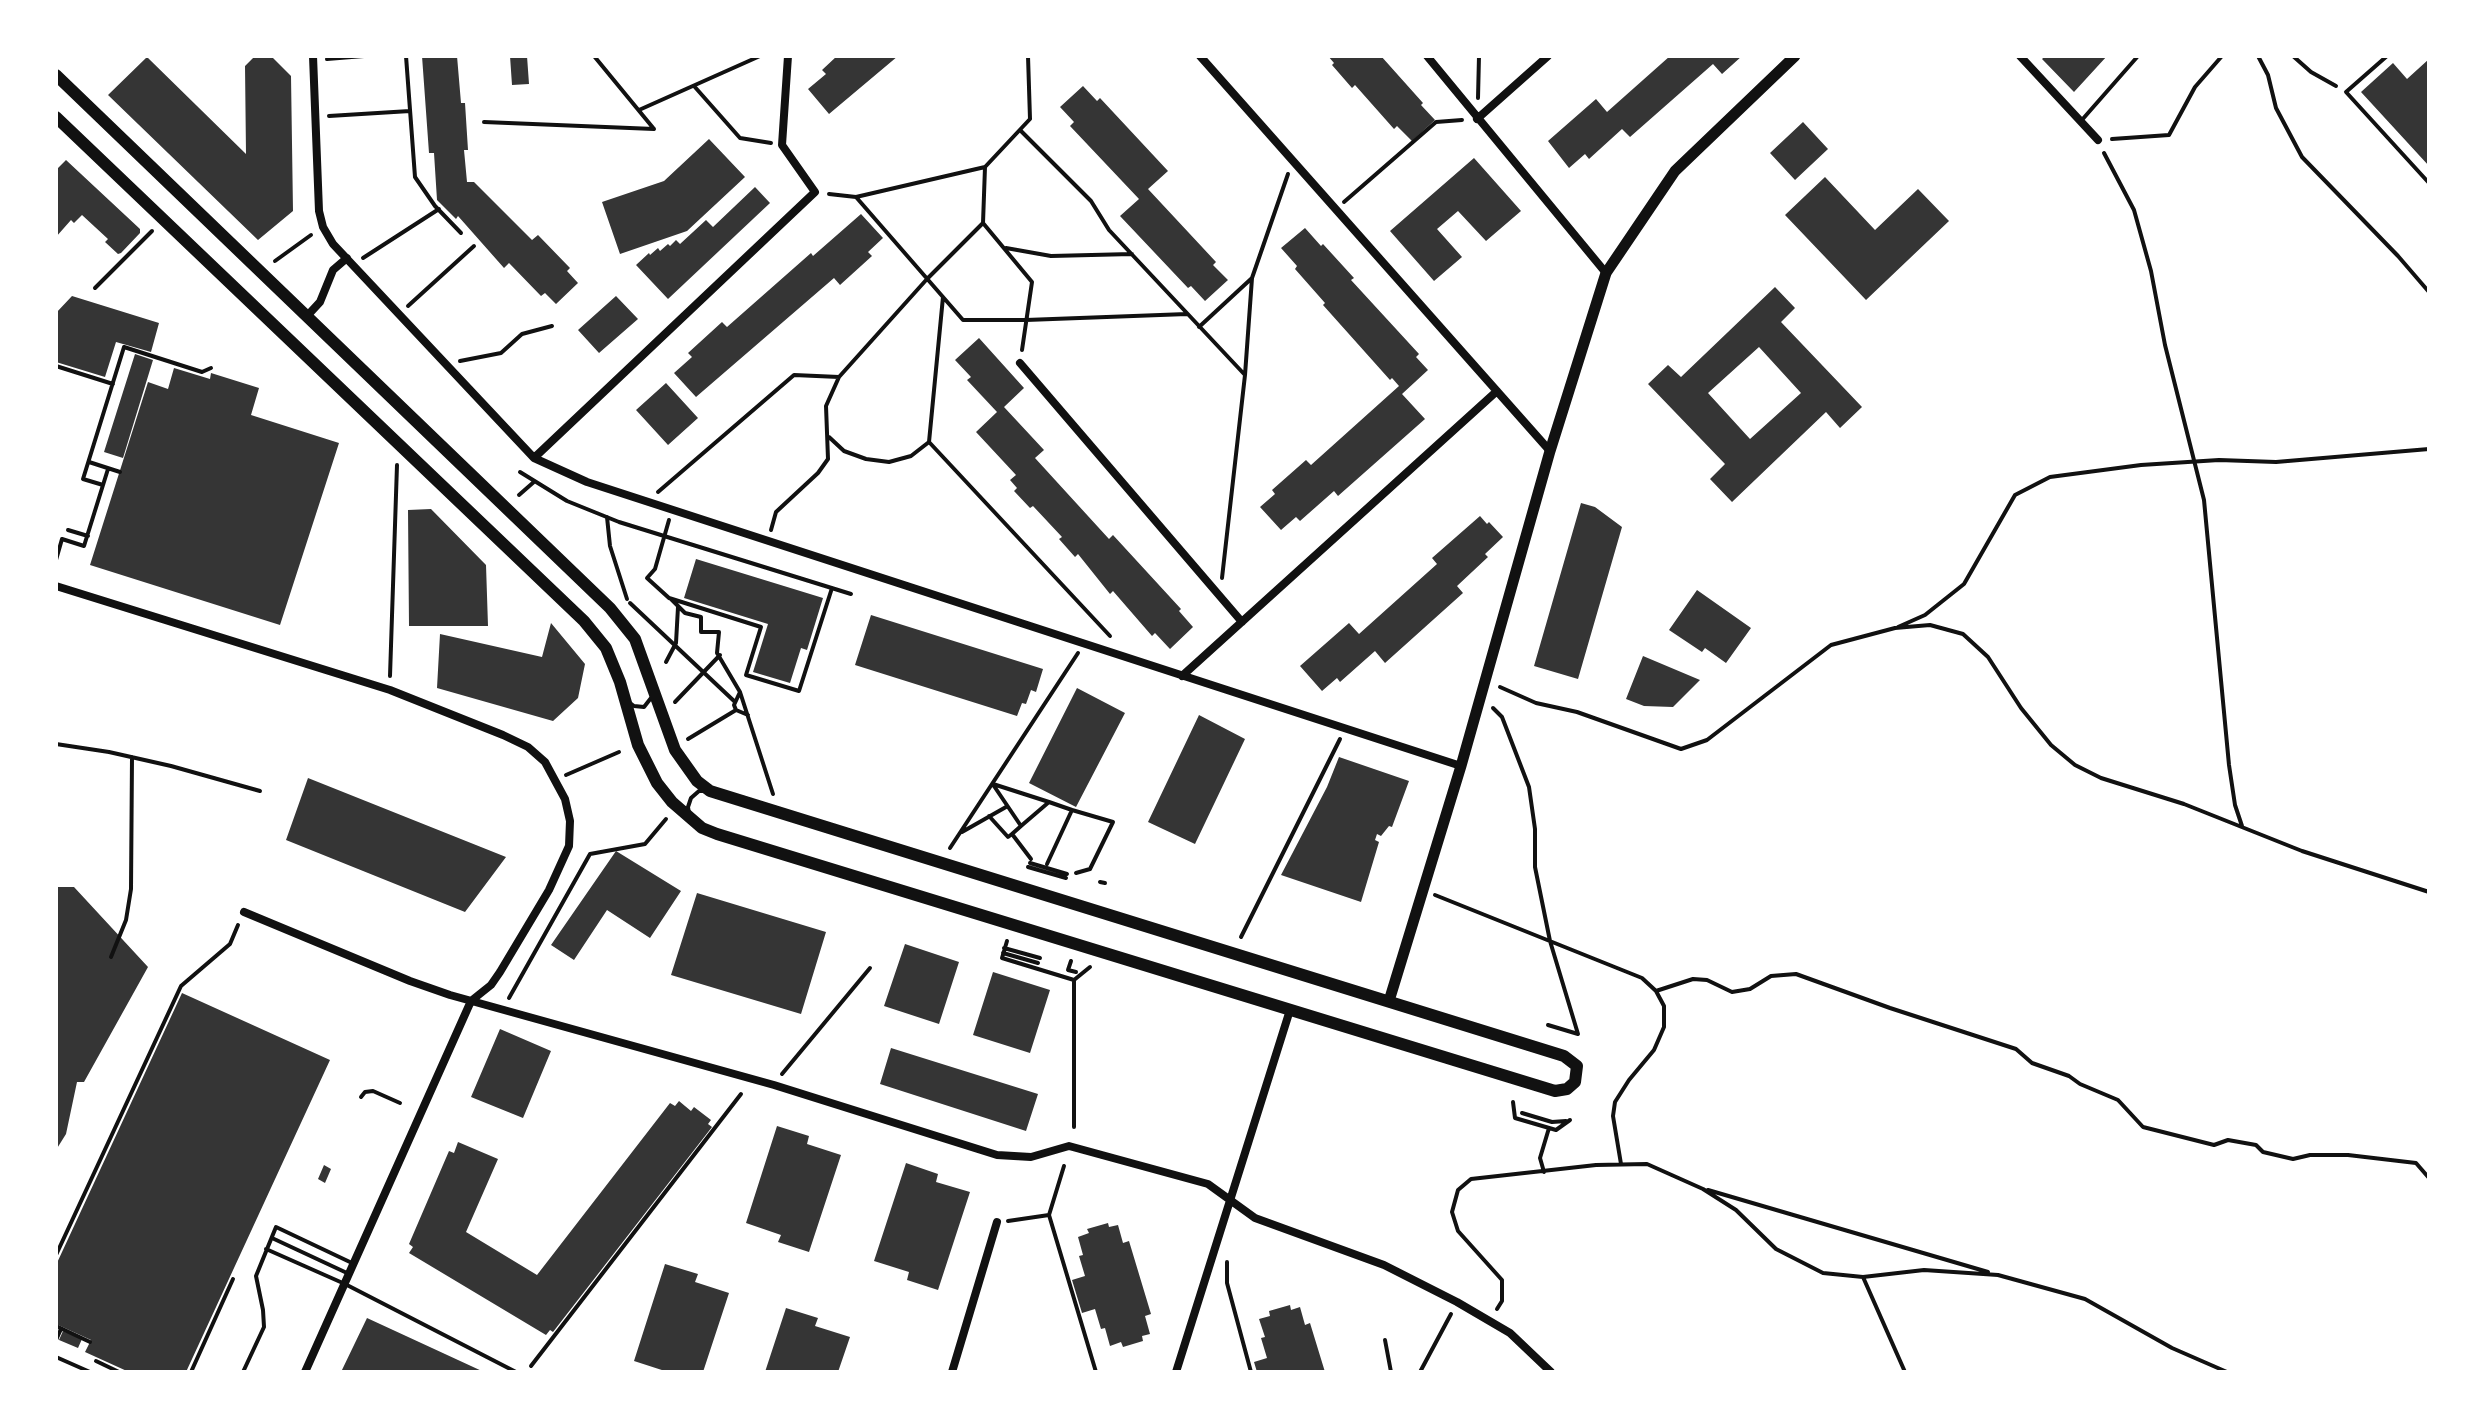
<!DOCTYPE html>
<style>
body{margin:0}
#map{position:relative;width:2485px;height:1428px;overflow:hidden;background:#fff;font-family:"Fira Sans Condensed",sans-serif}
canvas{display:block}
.frame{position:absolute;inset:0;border:58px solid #fff;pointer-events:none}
</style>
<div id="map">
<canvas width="2485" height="1428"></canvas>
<div class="frame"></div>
</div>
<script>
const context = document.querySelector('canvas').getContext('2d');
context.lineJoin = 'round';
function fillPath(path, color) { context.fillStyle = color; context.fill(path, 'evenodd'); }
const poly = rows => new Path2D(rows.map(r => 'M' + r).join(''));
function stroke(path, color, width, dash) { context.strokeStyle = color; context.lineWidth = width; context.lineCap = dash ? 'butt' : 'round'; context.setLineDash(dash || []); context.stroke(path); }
fillPath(poly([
 [255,56,271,56,291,76,293,211,258,240,108,95,147,57,246,154,245,66],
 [422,56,457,56,461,103,465,103,468,150,464,150,467,182,474,182,532,240,538,235,570,268,567,271,578,283,556,304,545,293,541,296,509,263,504,268,458,216,456,219,437,200,434,153,429,153],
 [510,56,527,56,529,84,512,85],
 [837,56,898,56,829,114,808,89,826,74,822,70],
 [1328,56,1381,56,1423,103,1421,105,1435,120,1412,141,1397,126,1394,129,1355,85,1352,88,1332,65,1334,63],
 [1670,56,1742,56,1722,74,1713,64,1630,137,1622,129,1589,159,1585,154,1569,168,1548,141,1596,99,1607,112],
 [2045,56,2107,56,2074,92,2042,59],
 [2429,59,2429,166,2361,92,2393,63,2407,79],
 [1083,86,1097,101,1100,98,1168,171,1148,189,1216,262,1213,265,1228,280,1205,301,1191,286,1188,288,1120,216,1139,199,1070,126,1074,122,1060,107],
 [1803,122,1828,149,1795,180,1770,153],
 [709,139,745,177,687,231,620,254,602,202,664,181],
 [1474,158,1521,211,1486,241,1458,211,1437,229,1462,257,1434,281,1390,231],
 [66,160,140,229,140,233,121,253,118,254,105,242,108,239,82,215,74,223,71,220,56,237,56,170],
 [1825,177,1875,230,1918,189,1949,221,1866,300,1785,215],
 [755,187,770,203,668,299,636,265,649,253,650,255,658,248,660,251,668,244,670,246,676,240,680,244,706,220,713,227],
 [861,214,883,238,868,252,872,256,840,285,834,278,696,397,674,373,692,357,688,353,722,322,727,327,811,253,813,256],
 [1305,228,1321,246,1323,244,1354,278,1351,280,1419,354,1416,357,1428,370,1402,394,1425,419,1338,496,1334,491,1300,521,1296,517,1281,530,1260,507,1275,494,1272,490,1306,460,1311,465,1399,386,1392,378,1390,380,1323,305,1325,303,1295,269,1297,266,1281,248],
 [1775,287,1795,308,1781,322,1862,407,1840,428,1826,412,1732,502,1710,479,1725,464,1648,384,1668,365,1681,377],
 [1759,347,1801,393,1750,439,1708,393],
 [72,296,159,323,151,352,116,342,105,377,56,362,56,313],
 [616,296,638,319,599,353,578,330],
 [979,338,1024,388,1004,407,1044,450,1035,458,1109,539,1113,535,1181,609,1179,611,1193,627,1170,649,1155,633,1152,636,1113,591,1110,594,1078,554,1075,557,1059,539,1062,537,1033,506,1030,508,1014,491,1017,488,1010,480,1016,475,976,432,997,412,967,380,971,377,955,360],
 [135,354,153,360,123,458,104,452],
 [174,368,210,379,211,373,259,388,251,415,339,443,280,625,90,565,148,382,168,389],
 [666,383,698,418,668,445,636,410],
 [1581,503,1595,507,1622,527,1578,679,1534,666],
 [431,509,486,565,488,626,409,626,408,510],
 [1480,516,1487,524,1489,522,1503,537,1485,554,1488,557,1457,586,1463,593,1385,663,1375,651,1340,682,1337,678,1322,691,1300,666,1349,623,1359,634,1437,564,1432,558],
 [696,559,823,598,807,650,801,648,790,683,753,672,768,624,684,598],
 [1697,590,1751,628,1726,663,1705,648,1702,652,1669,630],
 [871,615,1043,669,1036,692,1031,690,1026,704,1022,703,1017,716,855,665],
 [551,623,585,664,578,698,553,721,437,688,440,634,542,657],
 [1643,656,1700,680,1673,707,1644,706,1626,699],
 [1077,688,1125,713,1076,807,1029,783],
 [1199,715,1245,739,1195,844,1148,822],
 [1339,757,1409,781,1392,827,1389,826,1381,836,1377,834,1375,840,1379,842,1361,902,1281,875,1327,787],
 [308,778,506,857,465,912,286,840],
 [616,851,681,891,650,938,607,910,574,960,551,945],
 [56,887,74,887,148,967,84,1082,77,1082,66,1134,56,1150],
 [697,893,826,932,801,1014,671,975],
 [905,944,959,962,939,1024,884,1006],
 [993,972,1050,990,1030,1053,973,1035],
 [182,993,330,1060,186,1372,129,1372,85,1352,91,1340,56,1324,56,1265],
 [500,1029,551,1051,523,1118,471,1097],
 [891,1048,1038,1094,1026,1131,880,1084],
 [679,1101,691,1111,694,1107,711,1120,708,1124,712,1127,553,1332,550,1330,546,1335,409,1253,413,1247,409,1244,449,1151,454,1153,458,1142,498,1159,466,1232,537,1275,670,1103,675,1106],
 [777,1126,809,1136,807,1144,841,1155,809,1252,778,1242,781,1235,746,1223],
 [906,1163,938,1174,936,1182,970,1192,938,1290,907,1280,909,1272,874,1261],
 [324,1165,331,1169,325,1183,318,1179],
 [1108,1223,1109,1227,1118,1225,1123,1243,1129,1241,1151,1314,1145,1316,1150,1334,1142,1336,1143,1341,1123,1347,1121,1342,1110,1346,1105,1328,1101,1329,1095,1309,1082,1313,1072,1280,1085,1276,1079,1256,1083,1255,1078,1237,1089,1233,1087,1229],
 [665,1264,698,1274,695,1282,729,1293,703,1372,668,1372,634,1361],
 [1290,1305,1291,1310,1300,1307,1305,1325,1310,1323,1325,1372,1257,1372,1254,1362,1267,1358,1261,1338,1265,1337,1259,1319,1270,1316,1269,1311],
 [786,1308,818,1318,815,1326,850,1337,838,1372,765,1372],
 [367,1318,484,1372,341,1372],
 [63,1331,82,1339,78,1348,59,1340]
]), '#353535');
stroke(poly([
 [406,56,415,177,435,206,461,233],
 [594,56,654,129],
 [2258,56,2268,75,2276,108,2302,157,2398,256,2429,292],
 [2293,56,2311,72,2336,86],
 [327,59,364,56],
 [694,86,740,138,771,143],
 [1478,98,1479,56],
 [639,110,760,56],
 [329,116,410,111],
 [484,122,654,129],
 [1020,130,1091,201,1109,230,1245,375],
 [2112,139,2169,135,2195,87,2222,56],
 [2104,153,2134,210,2151,271,2165,345,2204,500,2229,765,2235,805,2242,826],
 [829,194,856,197,985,167,1030,119,1028,56],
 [856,197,963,320,1026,320,1187,314],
 [1344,202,1436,122,1462,120],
 [983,223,1032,282,1022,350],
 [1006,248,1051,256,1132,254],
 [363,258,439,209],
 [275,261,311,235],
 [95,288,152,231],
 [408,306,474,246],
 [1199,327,1252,278,1288,174],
 [460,361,501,353,522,334,552,326],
 [56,366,113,384],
 [829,437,844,451,866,459,889,462,911,456,929,442,943,297],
 [929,442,1110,636],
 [89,462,120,472],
 [520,472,567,501,619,522,851,594],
 [103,485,83,479,124,347,202,372,211,368],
 [658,492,794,375,839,377],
 [519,495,535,481],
 [607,517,610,546,627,599],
 [669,520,655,569,647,578,669,598,761,627,746,675,799,691,832,588],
 [68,530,88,536],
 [771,530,776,512,818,473,828,459,826,406,839,377,927,279,983,223,985,167],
 [56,560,62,539,84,546,108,469],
 [1222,578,1245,375,1252,278],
 [671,599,685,613,701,617,701,632,719,632,717,653,740,692,773,794],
 [630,603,734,701],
 [1898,627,1925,615,1964,584,2015,495,2050,477,2141,465,2219,460,2276,462,2429,449],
 [666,662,676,643,678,607],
 [390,676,397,465],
 [1500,687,1536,703,1577,712,1681,749,1707,740,1831,645,1895,628,1930,625,1963,634,1988,657,2021,708,2051,745,2075,765,2101,778,2184,804,2302,851,2429,892],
 [740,692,734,705,736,710,748,715],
 [675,702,720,655],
 [1493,708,1502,717,1529,787,1535,829,1535,867,1550,941,1578,1034],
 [688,739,736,710],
 [56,744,109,752,171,766,260,791],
 [566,775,619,752],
 [993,784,1049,802,1021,826],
 [994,786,1021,826,1012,834,1031,859],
 [1072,810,1113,822,1090,869,1076,873],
 [989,816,1008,837,1012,834],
 [962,832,1006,807],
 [950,848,1078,653],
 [1030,863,1067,874],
 [1047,864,1072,810,1049,802],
 [1028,867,1066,878],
 [1100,882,1105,883],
 [1435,895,1642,978,1656,991,1664,1006,1664,1027,1654,1050,1629,1080,1615,1102,1613,1116,1621,1164],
 [1241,937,1340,739],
 [1007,941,1002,958,1074,980],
 [1004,948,1040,958],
 [1003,953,1038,963],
 [111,957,126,920,131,889,132,757],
 [1071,961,1068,970,1076,972],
 [1656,991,1693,979,1707,980,1732,992,1750,989,1771,976,1796,974,1890,1008,2016,1049,2032,1063,2069,1076,2080,1084,2118,1100,2143,1127,2214,1145,2228,1140,2256,1145,2263,1152,2293,1159,2310,1155,2348,1155,2416,1163,2429,1178],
 [509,998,590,854,645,844,666,819],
 [1548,1025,1578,1034],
 [782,1074,870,968],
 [361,1097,365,1092,373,1091,400,1103],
 [1513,1102,1515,1118,1556,1130,1570,1120],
 [1522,1113,1552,1122,1566,1121],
 [1074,1127,1074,980,1090,967],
 [1064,1166,1049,1215,1096,1372],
 [1544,1172,1540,1158,1549,1128],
 [1708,1190,1988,1272],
 [1008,1221,1049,1215],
 [56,1255,181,986,230,944,238,925],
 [1227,1262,1227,1283,1251,1372],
 [1863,1277,1924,1270,1998,1275,2085,1299,2172,1348,2227,1372],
 [1497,1309,1502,1301,1502,1280,1458,1231,1452,1212,1458,1190,1471,1179,1596,1165,1647,1164,1703,1189,1736,1210,1776,1249,1823,1273,1863,1277,1905,1372],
 [56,1326,90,1342],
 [56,1340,61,1329],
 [1385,1340,1391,1372],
 [96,1361,119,1372],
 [531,1366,741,1094],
 [191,1372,233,1279],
 [1420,1372,1451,1314]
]), '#111', 4);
stroke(poly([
 [2387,56,2346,92,2429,183],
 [2081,121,2138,56],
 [630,703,634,706,644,707,651,698],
 [689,813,688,807,691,798,699,791,704,791],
 [272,1238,347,1273],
 [266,1249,345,1284,516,1372],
 [56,1357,90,1372],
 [243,1372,264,1327,263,1310,256,1276,276,1227,352,1263]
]), '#111', 4);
stroke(poly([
 [313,56,319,211,323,227,333,244,534,458,587,482,1461,766],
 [1200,56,1550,451],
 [1427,56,1606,273],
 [2020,56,2098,140],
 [1477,119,1548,56],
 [308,315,320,302,333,270,347,258],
 [1020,363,1242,622],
 [534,458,815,192,782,145,788,56],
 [56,586,390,690,503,735,528,747,545,762,565,799,570,821,569,846,549,890,500,972,491,985,471,1001,305,1372],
 [1182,676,1497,391],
 [244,912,410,981,450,995,774,1085,997,1155,1031,1157,1069,1146,1208,1184,1255,1218,1384,1265,1457,1302,1510,1333,1551,1372],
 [952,1372,997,1222],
 [1176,1372,1290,1010]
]), '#111', 8);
stroke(poly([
 [1389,1001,1461,766,1550,451,1606,273,1675,171,1795,56]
]), '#111', 11);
stroke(poly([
 [56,75,610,608,635,639,675,750,697,781,710,791,1564,1056,1577,1066,1575,1082,1567,1089,1555,1091,717,834,702,828,672,802,657,783,638,745,620,682,606,648,584,621,56,117]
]), '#111', 12);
</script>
